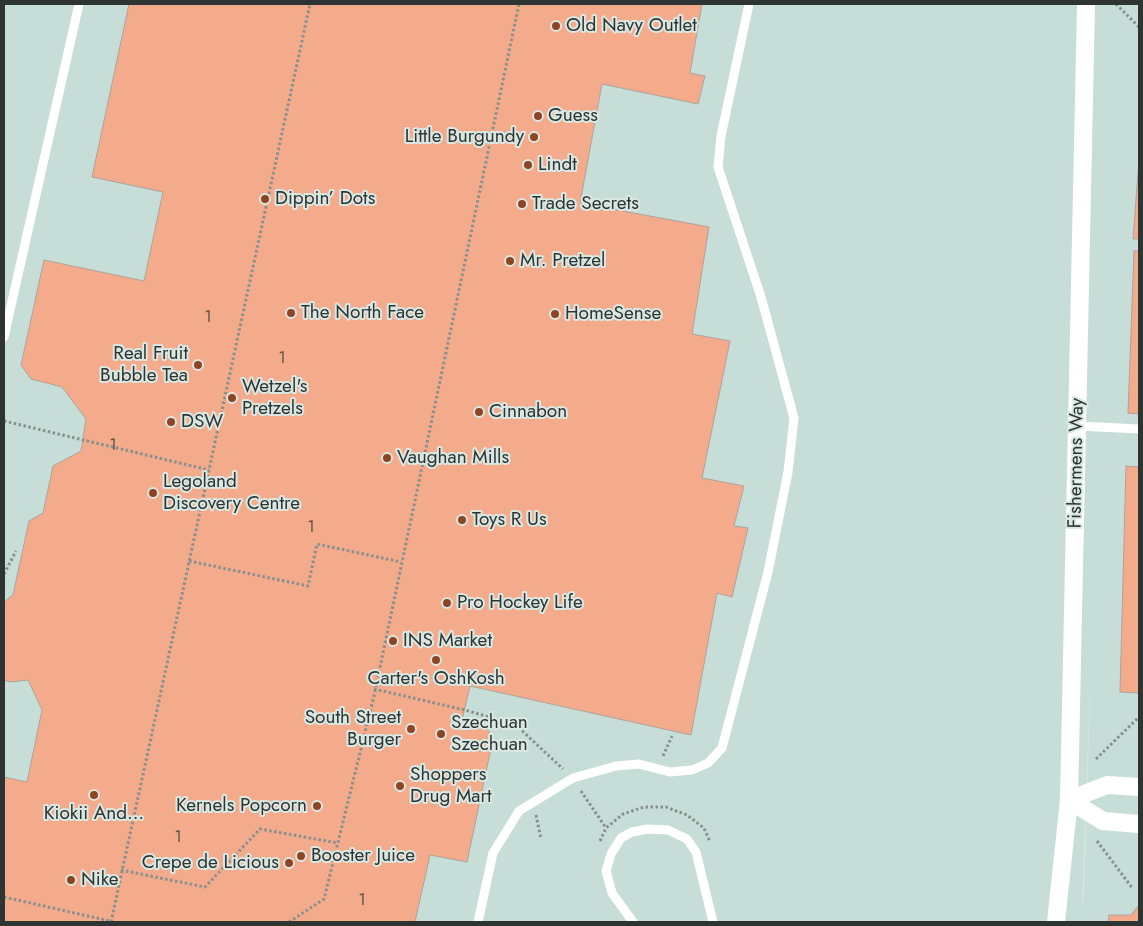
<!DOCTYPE html>
<meta charset="utf-8">
<style>
body{margin:0}
#map{position:relative;width:1143px;height:926px;overflow:hidden;background:#dae8e4;font-family:Jost,sans-serif}
canvas{display:block}
.frame{position:absolute;inset:0;border:5px solid #2e3432;pointer-events:none}
</style>
<div id="map">
<canvas width="1143" height="926"></canvas>
<div class="frame"></div>
</div>
<script>
const context = document.querySelector('canvas').getContext('2d');
context.lineJoin = 'round';
function fillPath(path, color) { context.fillStyle = color; context.fill(path, 'evenodd'); }
const poly = rows => new Path2D(rows.map(r => 'M' + r).join(''));
function stroke(path, color, width, dash) { context.strokeStyle = color; context.lineWidth = width; context.lineCap = dash ? 'butt' : 'round'; context.setLineDash(dash || []); context.stroke(path); }
function write(font, color, halo, rows, align = 'center') {
  context.font = font + ' Jost,sans-serif'; context.lineWidth = 4; context.setLineDash([]); context.textBaseline = 'middle'; context.strokeStyle = halo; context.fillStyle = color; for (const [text, x, y, turn = 0] of rows) {
    context.save(); context.translate(x, y); context.rotate((+turn || 0) * Math.PI / 180); context.textAlign = isNaN(turn) ? turn : align; if (halo) context.strokeText(text, 0, 0); context.fillText(text, 0, 0); context.restore();
  }
}
fillPath(poly([
 [4,4,1139,4,1139,922,4,922],
 [1092,630,1084,890,1082,909]
]), '#c7ded8');
const building = poly([
 [129,4,702,4,690,73,705,76,698,104,602,84,580,203,709,227,692,334,730,341,702,478,744,486,734,526,748,528,732,597,717,593,691,735,470,686,462,720,485,725,493,739,467,862,430,855,415,922,4,922,4,777,27,782,42,710,28,680,10,682,4,680,4,602,13,595,29,521,43,513,53,466,81,451,86,419,62,387,31,379,21,365,44,260,144,281,163,192,92,177,129,4],
 [1139,160,1139,239,1133,239,1139,160],
 [1134,251,1139,251,1139,414,1128,413,1134,251],
 [1126,466,1139,467,1139,693,1120,692,1126,466],
 [1139,905,1139,922,1108,922,1109,915,1131,915,1139,905]
]);
fillPath(building, '#f3ab8b');
stroke(building, '#aea29d', 1);
stroke(poly([
 [1116,4,1139,27],
 [4,421,209,470],
 [189,561,308,586,317,544,401,562],
 [4,574,16,551],
 [374,689,465,710,516,725,563,769],
 [663,756,672,736],
 [1096,759,1139,717],
 [581,791,606,828],
 [536,815,541,839],
 [600,841,606,828,623,814,644,807,666,807,687,815,704,828,710,842],
 [1097,841,1133,889],
 [121,870,205,887,260,829,338,843],
 [4,897,110,921],
 [111,922,310,4],
 [289,922,324,899,374,696,519,4]
]), '#86908d', 3, [2.5, 2.5]);
stroke(poly([
 [4,337,79,4],
 [1077,426,1139,429],
 [478,922,493,853,519,811,573,778,616,766,639,764,670,772,692,770,708,763,722,748,768,572,788,472,794,418,761,297,718,167,721,136,749,4],
 [633,922,612,893,606,871,611,854,621,838,632,832,648,829,668,830,687,839,696,852,713,922]
]), '#fff', 9);
stroke(poly([
 [1069,800,1103,821,1139,824],
 [1069,800,1107,785,1139,787],
 [1056,922,1069,800,1086,4]
]), '#fff', 18);
for (const [x, y, r, color] of [
 [556,26,5,"#8d4523"],
 [538,116,5,"#8d4523"],
 [534,137,5,"#8d4523"],
 [528,165,5,"#8d4523"],
 [265,199,5,"#8d4523"],
 [522,204,5,"#8d4523"],
 [510,261,5,"#8d4523"],
 [291,313,5,"#8d4523"],
 [555,314,5,"#8d4523"],
 [198,365,5,"#8d4523"],
 [232,398,5,"#8d4523"],
 [479,412,5,"#8d4523"],
 [171,422,5,"#8d4523"],
 [387,458,5,"#8d4523"],
 [153,493,5,"#8d4523"],
 [462,520,5,"#8d4523"],
 [447,603,5,"#8d4523"],
 [393,641,5,"#8d4523"],
 [436,660,5,"#8d4523"],
 [411,729,5,"#8d4523"],
 [441,734,5,"#8d4523"],
 [400,786,5,"#8d4523"],
 [94,795,5,"#8d4523"],
 [317,806,5,"#8d4523"],
 [301,856,5,"#8d4523"],
 [289,863,5,"#8d4523"],
 [71,880,5,"#8d4523"]
]) { const dot = new Path2D(); dot.arc(x, y, r, 0, 2 * Math.PI); context.fillStyle = color; context.fill(dot); stroke(dot, '#dae8e4', 2); }
write('16px', '#5f5248', null, [
 ["1",208,318],
 ["1",282,359],
 ["1",113,446],
 ["1",311,528],
 ["1",178,838],
 ["1",362,901]
]);
write('19px', '#2e3432', '#dae8e4', [
 ["Old Navy Outlet",566,26],
 ["Guess",548,116],
 ["Little Burgundy",524,137,"right"],
 ["Lindt",538,165],
 ["Dippin’ Dots",275,199],
 ["Trade Secrets",532,204],
 ["Mr. Pretzel",520,261],
 ["The North Face",301,313],
 ["HomeSense",565,314],
 ["Real Fruit",188,354,"right"],
 ["Bubble Tea",188,376,"right"],
 ["Wetzel's",242,387],
 ["Pretzels",242,409],
 ["Cinnabon",489,412],
 ["DSW",181,422],
 ["Vaughan Mills",397,458],
 ["Legoland",163,482],
 ["Discovery Centre",163,504],
 ["Toys R Us",472,520],
 ["Pro Hockey Life",457,603],
 ["INS Market",403,641],
 ["Carter's OshKosh",436,679,"center"],
 ["South Street",401,718,"right"],
 ["Burger",401,740,"right"],
 ["Szechuan",451,723],
 ["Szechuan",451,745],
 ["Shoppers",410,775],
 ["Drug Mart",410,797],
 ["Kernels Popcorn",307,806,"right"],
 ["Kiokii And…",94,814,"center"],
 ["Booster Juice",311,856],
 ["Crepe de Licious",279,863,"right"],
 ["Nike",81,880]
], 'left');
write('19px', '#2e3432', '#dae8e4', [
 ["Fishermens Way",1077,463,-89]
]);
</script>
